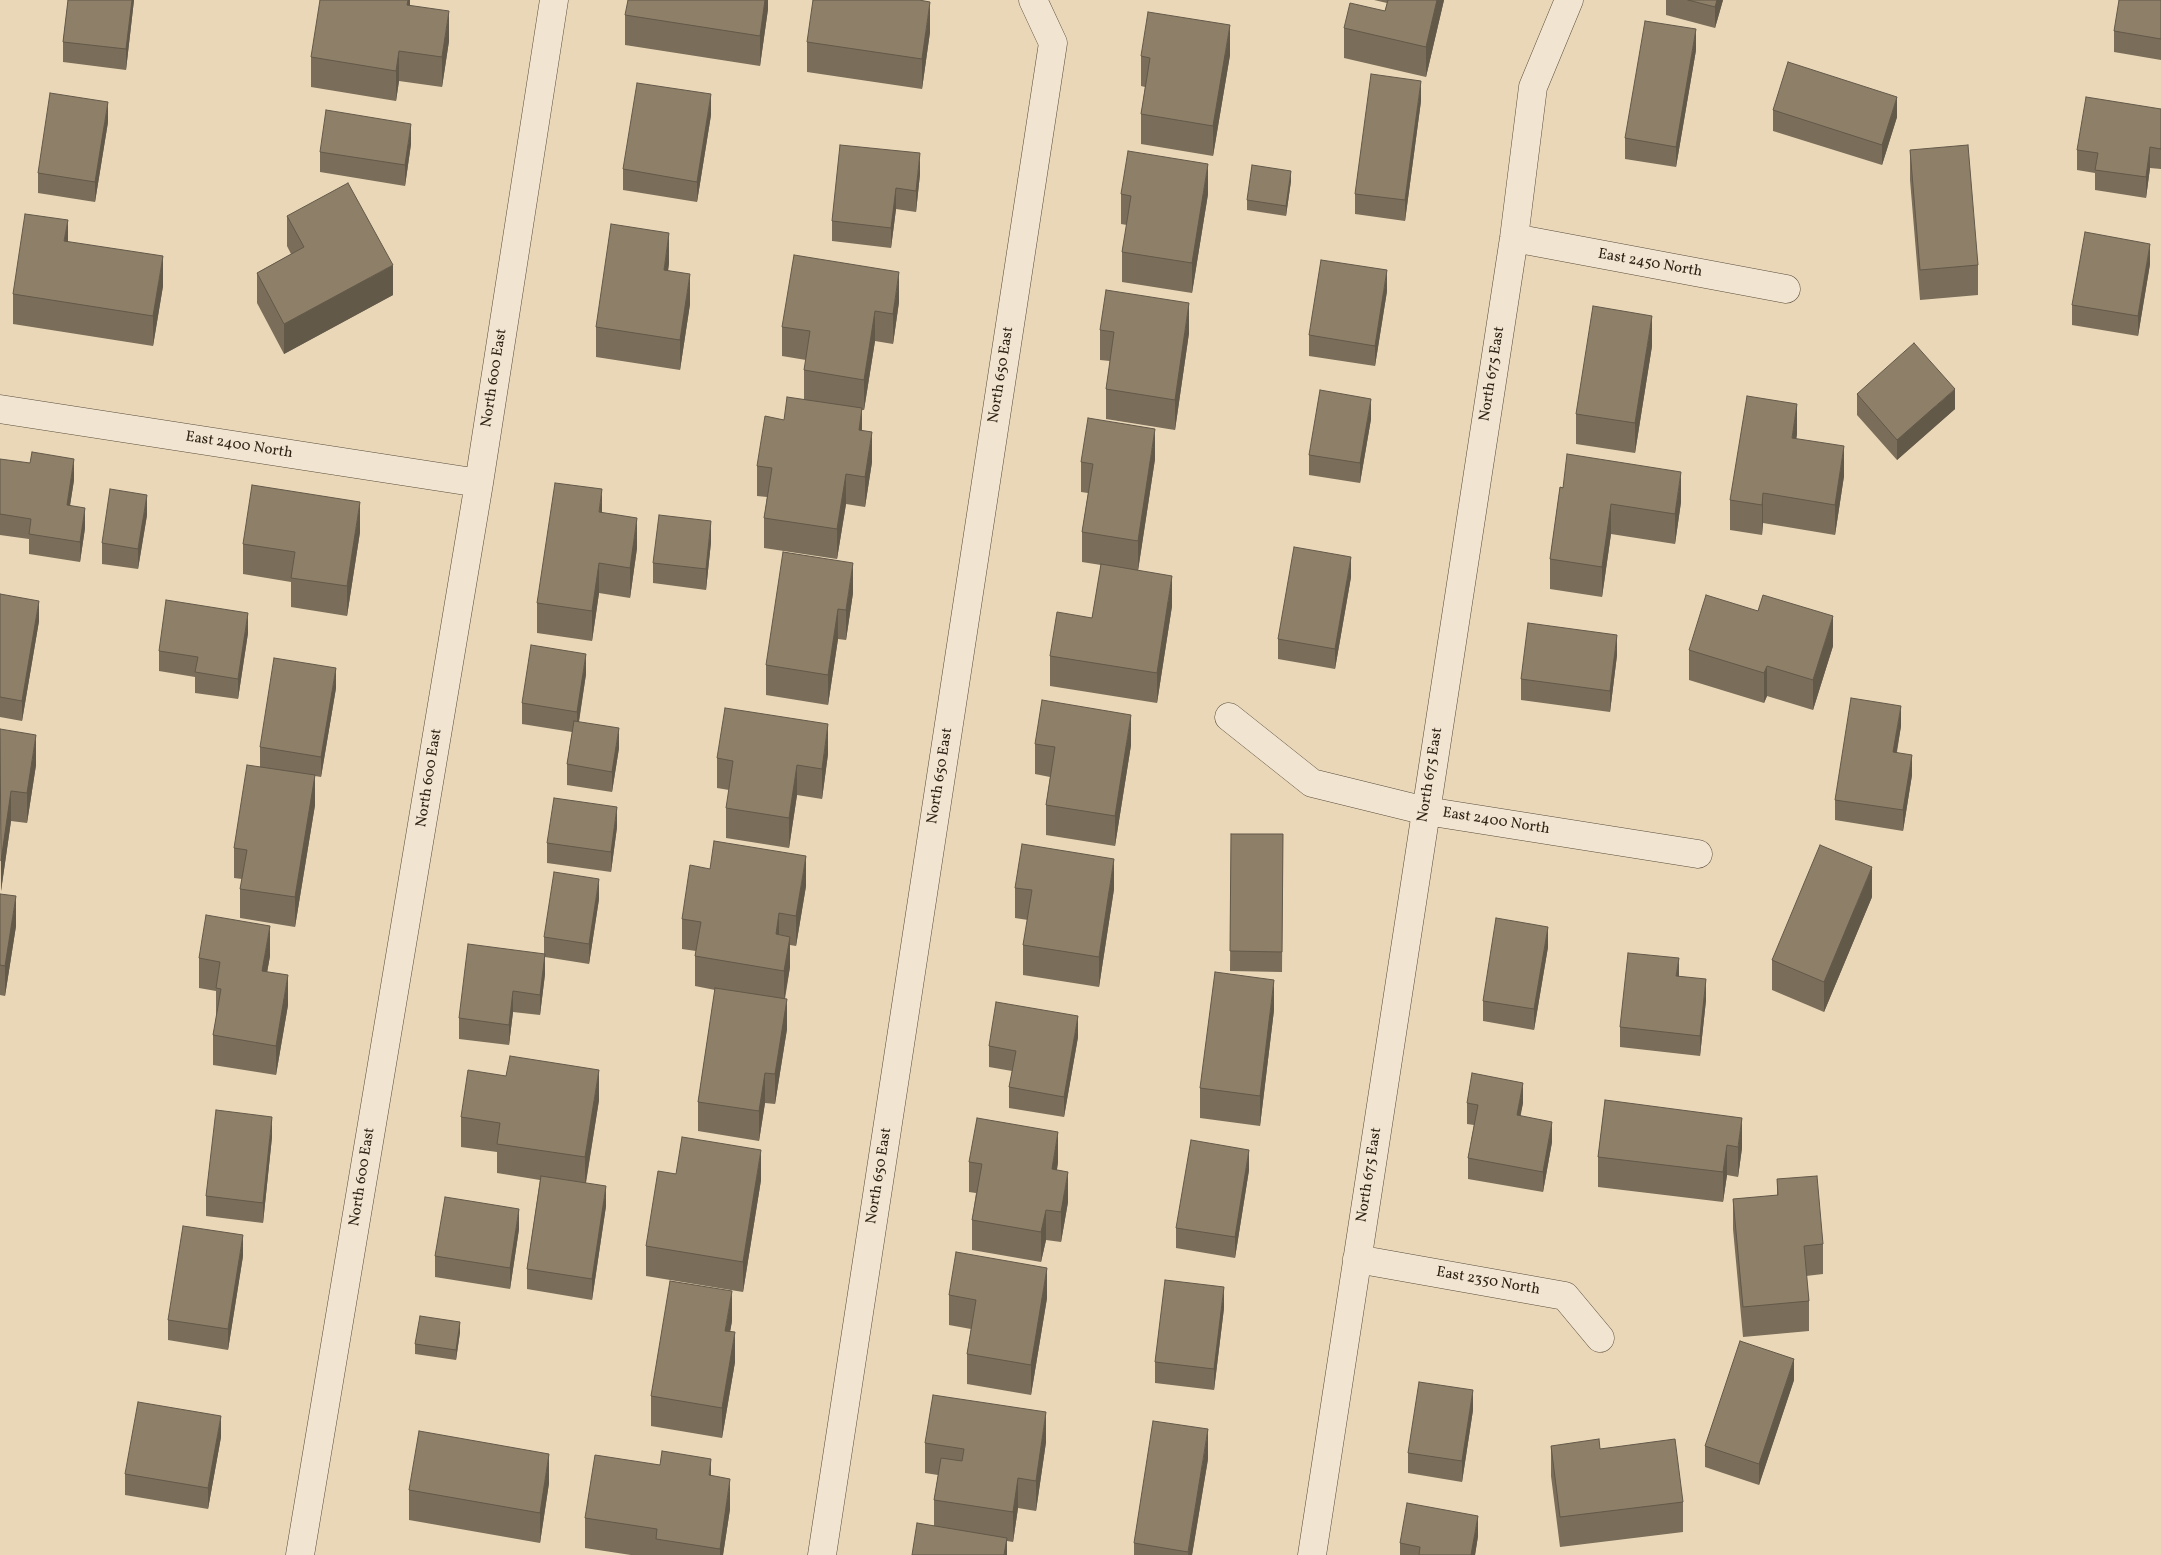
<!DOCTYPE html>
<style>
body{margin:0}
canvas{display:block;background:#e9d7b8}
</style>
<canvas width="2161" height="1555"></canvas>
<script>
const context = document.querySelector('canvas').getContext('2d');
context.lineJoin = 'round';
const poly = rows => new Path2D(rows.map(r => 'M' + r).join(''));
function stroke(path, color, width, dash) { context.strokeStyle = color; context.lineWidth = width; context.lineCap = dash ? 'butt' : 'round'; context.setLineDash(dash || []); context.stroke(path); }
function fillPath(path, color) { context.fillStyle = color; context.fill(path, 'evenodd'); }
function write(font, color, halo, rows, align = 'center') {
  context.font = font + ' Vollkorn,serif'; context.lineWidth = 4; context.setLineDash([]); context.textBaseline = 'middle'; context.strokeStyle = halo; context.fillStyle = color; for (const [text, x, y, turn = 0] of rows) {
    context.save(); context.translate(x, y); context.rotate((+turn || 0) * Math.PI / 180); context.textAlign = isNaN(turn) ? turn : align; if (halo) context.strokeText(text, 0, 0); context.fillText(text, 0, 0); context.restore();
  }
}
const minor = poly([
 [1514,238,1786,289],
 [0,409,479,483],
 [1229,717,1312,783,1426,811,1698,854],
 [1357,1259,1565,1296,1600,1338],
 [300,1555,479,483,554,0],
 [822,1555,1053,43,1033,0],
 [1312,1555,1514,238,1533,87,1569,0]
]);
stroke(minor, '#5a4d3c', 29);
stroke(minor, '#f1e5d1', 28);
fillPath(poly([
 [68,0,134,0,126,70,63,62,63,42],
 [410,0,410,5,449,41,442,87,399,81,396,101,311,87,311,57],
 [768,0,768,9,760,66,625,45,625,15],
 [1374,0,1444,0,1426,77,1344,58,1344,28,1385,11,1387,3],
 [1666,0,1723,0,1715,28,1666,15],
 [2161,0,2161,60,2114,52,2114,31],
 [930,32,922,89,807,72,807,42],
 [1696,50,1676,167,1625,159,1625,138],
 [1230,55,1213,156,1141,144,1141,114,1145,87,1141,86,1141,56],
 [1421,101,1405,221,1355,214,1355,194],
 [2161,109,2161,169,2150,168,2146,198,2095,190,2095,173,2077,170,2077,150],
 [1773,110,1897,117,1882,165,1773,131],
 [711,115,697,202,623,190,623,169],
 [108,122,95,202,38,193,38,173],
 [411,144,405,186,320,172,320,152],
 [1910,150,1978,265,1978,295,1920,300,1910,180],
 [920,174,916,212,896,209,891,248,832,241,832,221],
 [1291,181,1286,216,1247,210,1247,200],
 [1121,194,1208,194,1192,293,1122,282,1122,252,1127,225,1121,224],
 [287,216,393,295,284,354,257,303,257,273,291,254,287,246],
 [68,242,163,286,153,346,13,324,13,294],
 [669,263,668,271,690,304,680,370,596,357,596,327],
 [2150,264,2138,336,2072,325,2072,305],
 [1387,291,1375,366,1309,356,1309,335],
 [899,302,893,344,875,341,864,410,862,410,862,431,872,462,865,507,846,504,837,559,764,548,764,518,767,497,757,496,757,466,784,420,804,399,804,370,806,360,782,356,782,327],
 [1100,330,1189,333,1175,430,1106,419,1106,389,1110,361,1100,360],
 [1652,346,1635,453,1576,444,1576,414],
 [1857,394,1955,409,1897,460,1857,415],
 [1371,419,1360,483,1309,475,1309,455],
 [1797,434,1796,439,1844,476,1835,535,1763,523,1762,535,1730,530,1730,500],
 [0,459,74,480,70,505,85,528,80,562,29,554,29,539,0,535],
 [1155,459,1138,570,1172,606,1157,703,1050,686,1050,656,1092,618,1101,565,1082,562,1082,532,1088,493,1081,492,1081,462],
 [1560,487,1681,502,1675,544,1611,534,1602,597,1550,589,1550,559],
 [602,513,637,548,630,598,599,593,592,641,537,633,537,603],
 [147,515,138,569,102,564,102,543],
 [360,532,347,616,291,607,291,582,243,574,243,544],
 [711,542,706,590,653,583,653,563],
 [1351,577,1335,669,1278,659,1278,639],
 [853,593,846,640,838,639,828,705,766,695,766,665],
 [0,594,39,621,22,721,0,717],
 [248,633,238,699,195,693,195,677,159,671,159,651],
 [1833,646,1813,710,1767,696,1764,703,1689,680,1689,650],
 [1617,655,1610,712,1521,700,1521,679],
 [586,674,579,722,619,748,612,792,567,785,567,764,572,732,522,724,522,703],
 [336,688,321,777,315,776,315,805,295,927,240,918,240,889,242,879,234,878,234,848,260,767,260,747],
 [1901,726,1897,752,1912,775,1903,831,1835,820,1835,800],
 [0,729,36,765,27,823,11,821,1,891],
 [1035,744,1131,745,1115,846,1046,835,1046,805,1050,777,1035,774],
 [828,754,822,799,797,795,789,848,726,838,726,808,729,790,717,788,717,758],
 [617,827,611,872,547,863,547,843],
 [1231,834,1283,834,1282,972,1230,971],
 [806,886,796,946,790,945,790,967,785,999,787,1029,775,1104,765,1103,759,1141,698,1131,698,1102,715,990,695,986,695,956,696,951,682,949,682,919],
 [1015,888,1114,889,1099,987,1023,975,1023,945,1028,920,1015,918],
 [0,894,16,926,5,996,0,995],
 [1872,897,1824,1012,1772,990,1772,960],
 [599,899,589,964,545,957,545,974,540,1015,513,1012,509,1045,459,1039,459,1018,544,954,544,937],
 [1548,947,1534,1030,1483,1021,1483,1001],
 [270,956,267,972,288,1005,276,1075,213,1065,213,1035,216,1018,216,991,199,988,199,958],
 [1679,976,1706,1000,1700,1056,1620,1047,1620,1027],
 [1274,1010,1260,1126,1200,1118,1200,1088],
 [1078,1037,1064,1117,1009,1108,1009,1087,1012,1071,989,1067,989,1046],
 [599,1100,586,1183,606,1206,592,1300,527,1289,527,1269,540,1180,497,1173,497,1152,461,1147,461,1117],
 [1605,1100,1742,1148,1738,1177,1727,1175,1723,1202,1598,1187,1598,1157],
 [1467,1103,1523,1103,1520,1115,1552,1142,1543,1192,1468,1179,1468,1158,1474,1125,1467,1124],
 [272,1137,263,1223,206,1216,206,1196],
 [969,1162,1058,1162,1057,1170,1068,1202,1061,1242,1046,1240,1041,1262,972,1250,972,1220,976,1193,969,1192],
 [1249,1170,1235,1258,1176,1248,1176,1228],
 [676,1174,761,1180,743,1292,646,1276,646,1246],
 [1777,1179,1823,1244,1823,1274,1806,1276,1809,1301,1809,1331,1743,1337,1733,1229,1733,1199,1777,1196],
 [519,1229,510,1289,435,1277,435,1256],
 [243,1256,228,1350,168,1340,168,1320],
 [949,1295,1047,1298,1031,1395,967,1384,967,1354,971,1329,949,1325],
 [1224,1308,1214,1390,1155,1383,1155,1362],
 [732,1321,730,1331,735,1362,722,1438,651,1426,651,1396],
 [460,1332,456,1360,415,1354,415,1344],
 [1794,1380,1759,1485,1705,1467,1705,1446],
 [1473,1410,1462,1482,1408,1473,1408,1453],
 [221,1437,208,1509,125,1495,125,1474],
 [1046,1442,1036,1511,1018,1508,1013,1542,1007,1541,1007,1555,934,1526,934,1500,938,1475,925,1473,925,1443],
 [1551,1446,1600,1449,1683,1502,1683,1532,1560,1547,1551,1476],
 [1208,1459,1192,1555,1134,1555,1134,1543],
 [711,1476,730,1509,723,1555,631,1555,585,1548,585,1518],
 [549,1483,540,1543,409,1520,409,1490],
 [1478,1536,1475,1555,1400,1555,1400,1543]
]), '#7a6d59');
fillPath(poly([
 [132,0,134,0,126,70,126,49],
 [408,0,410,0,410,15,407,5],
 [765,0,768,0,768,9,760,66,760,36],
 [1437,0,1444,0,1426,77,1426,47],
 [1717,0,1723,0,1715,28,1715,7],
 [930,2,930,32,922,89,922,59],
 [449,11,449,41,442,87,442,57],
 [1230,25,1230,55,1213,156,1213,126],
 [1696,29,1696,50,1676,167,1676,147],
 [399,51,399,81,396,101,396,71],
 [1421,81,1421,101,1405,221,1405,200],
 [711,94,711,115,697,202,697,182],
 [1897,97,1897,117,1882,165,1882,145],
 [108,102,108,122,95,202,95,182],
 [411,124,411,144,405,186,405,165],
 [2150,147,2150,168,2146,198,2146,177],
 [920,153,920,174,916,212,916,191],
 [1208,164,1208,194,1192,293,1192,263],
 [1291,171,1291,181,1286,216,1286,206],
 [896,188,896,209,891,248,891,228],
 [68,220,68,250,64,241],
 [669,233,669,263,664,300,664,270],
 [2150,244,2150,264,2138,336,2138,316],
 [163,256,163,286,153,346,153,316],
 [393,265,393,295,284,354,284,324],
 [1387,270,1387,291,1375,366,1375,346],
 [899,272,899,302,893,344,893,314],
 [690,274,690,304,680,370,680,340],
 [1189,303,1189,333,1175,430,1175,400],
 [875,311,875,341,864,410,864,380],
 [1652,316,1652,346,1635,453,1635,423],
 [1955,389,1955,409,1897,460,1897,440],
 [1371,399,1371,419,1360,483,1360,463],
 [1797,404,1797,434,1792,468,1792,438],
 [862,408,862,438,859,430],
 [1155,429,1155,459,1138,571,1138,541],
 [872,432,872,462,865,507,865,477],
 [1844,446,1844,476,1835,535,1835,505],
 [74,459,74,480,67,525,67,505],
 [1681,472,1681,502,1675,544,1675,514],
 [846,474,846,504,837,559,837,529],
 [602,489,602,519,599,512],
 [1763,493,1763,523,1762,535,1762,505],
 [147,495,147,515,138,569,138,549],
 [360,502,360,532,347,616,347,586],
 [1611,504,1611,534,1602,597,1602,567],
 [85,508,85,528,80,562,80,542],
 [637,518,637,548,630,598,630,568],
 [711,521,711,542,706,590,706,569],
 [1351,557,1351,577,1335,669,1335,649],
 [599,563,599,593,592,641,592,611],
 [853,563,853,593,846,640,846,610],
 [1172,576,1172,606,1157,703,1157,673],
 [39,601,39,621,22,721,22,701],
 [838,609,838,639,828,705,828,675],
 [248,613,248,633,238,699,238,679],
 [1833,616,1833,646,1813,710,1813,680],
 [1617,635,1617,655,1610,712,1610,691],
 [586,654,586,674,577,733,577,712],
 [1767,666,1767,696,1764,703,1764,673],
 [336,668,336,688,321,777,321,757],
 [1901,706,1901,726,1893,772,1893,752],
 [1131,715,1131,745,1115,846,1115,816],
 [828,724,828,754,822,799,822,769],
 [619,728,619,748,612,792,612,772],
 [36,735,36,765,27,823,27,793],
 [1912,755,1912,775,1903,831,1903,810],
 [797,765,797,795,789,848,789,818],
 [315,775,315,805,295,927,295,897],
 [11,791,11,821,1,891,1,861],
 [617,807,617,827,611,872,611,852],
 [806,856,806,886,796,946,796,916],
 [1114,859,1114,889,1099,987,1099,957],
 [1872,867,1872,897,1824,1012,1824,982],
 [599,879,599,899,589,964,589,944],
 [16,896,16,926,5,996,5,966],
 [779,913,779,943,776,934],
 [270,926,270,956,262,1001,262,971],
 [1548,927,1548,947,1534,1030,1534,1009],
 [790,937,790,967,784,1001,784,971],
 [545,954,545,974,540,1015,540,995],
 [1679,958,1679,978,1676,976],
 [288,975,288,1005,276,1075,276,1046],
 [1706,979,1706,1000,1700,1056,1700,1036],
 [1274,980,1274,1010,1260,1126,1260,1096],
 [513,991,513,1012,509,1045,509,1025],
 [787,999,787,1029,775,1104,775,1074],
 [1078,1016,1078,1037,1064,1117,1064,1097],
 [599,1070,599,1100,585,1187,585,1157],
 [765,1073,765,1103,759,1141,759,1111],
 [1523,1083,1523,1103,1517,1135,1517,1115],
 [272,1117,272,1137,263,1223,263,1203],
 [1742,1118,1742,1148,1738,1177,1738,1147],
 [1552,1122,1552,1142,1543,1192,1543,1172],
 [1058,1132,1058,1162,1052,1199,1052,1169],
 [1727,1145,1727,1175,1723,1202,1723,1172],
 [761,1150,761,1180,743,1292,743,1262],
 [1249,1150,1249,1170,1235,1258,1235,1237],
 [1068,1172,1068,1202,1061,1242,1061,1212],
 [606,1186,606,1206,592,1300,592,1279],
 [519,1209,519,1229,510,1289,510,1268],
 [1046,1210,1046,1240,1041,1262,1041,1232],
 [243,1235,243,1256,228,1350,228,1329],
 [1047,1268,1047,1298,1031,1395,1031,1365],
 [1224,1287,1224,1308,1214,1390,1214,1369],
 [732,1291,732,1321,725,1361,725,1331],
 [460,1322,460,1332,456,1360,456,1350],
 [735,1332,735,1362,722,1438,722,1408],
 [1794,1359,1794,1380,1759,1485,1759,1464],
 [1473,1390,1473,1410,1462,1482,1462,1461],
 [1046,1412,1046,1442,1036,1511,1036,1481],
 [221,1416,221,1437,208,1509,208,1488],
 [1208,1429,1208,1459,1192,1555,1188,1555],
 [549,1454,549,1483,540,1543,540,1513],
 [711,1459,711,1489,709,1475],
 [1018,1478,1018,1508,1013,1542,1013,1512],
 [730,1479,730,1509,723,1555,720,1555,720,1549],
 [1478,1516,1478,1536,1475,1555,1471,1555],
 [1007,1538,1007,1555,1004,1555]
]), '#635949');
const building = poly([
 [68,0,132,0,126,49,63,42,68,0],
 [320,0,408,0,407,5,449,11,442,57,399,51,396,71,311,57,320,0],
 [628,0,765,0,760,36,625,15,628,0],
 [813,0,919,0,930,2,922,59,807,42,813,0],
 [1388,0,1437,0,1426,47,1344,28,1350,3,1385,11,1388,0],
 [1688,0,1717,0,1715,7,1688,0],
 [2119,0,2161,0,2161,39,2114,31,2119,0],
 [1148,12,1230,25,1213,126,1141,114,1150,58,1141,56,1148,12],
 [1645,21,1696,29,1676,147,1625,138,1645,21],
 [1788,62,1897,97,1882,145,1773,110,1788,62],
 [1371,74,1421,81,1405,200,1355,194,1371,74],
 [637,83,711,94,697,182,623,169,637,83],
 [50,93,108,102,95,182,38,173,50,93],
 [2086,97,2161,109,2161,149,2150,147,2146,177,2095,170,2098,153,2077,150,2086,97],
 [326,110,411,124,405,165,320,152,326,110],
 [840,145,920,153,916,191,896,188,891,228,832,221,840,145],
 [1968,145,1978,265,1920,270,1910,150,1968,145],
 [1128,151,1208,164,1192,263,1122,252,1131,196,1121,194,1128,151],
 [1252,165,1291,171,1286,206,1247,200,1252,165],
 [348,183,393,265,284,324,257,273,304,247,287,216,348,183],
 [25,214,68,220,64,241,163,256,153,316,13,294,25,214],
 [611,224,669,233,664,270,690,274,680,340,596,327,611,224],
 [2085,232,2150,244,2138,316,2072,305,2085,232],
 [794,255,899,272,893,314,875,311,864,380,804,370,810,331,782,327,794,255],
 [1321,260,1387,270,1375,346,1309,335,1321,260],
 [1106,290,1189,303,1175,400,1106,389,1114,332,1100,330,1106,290],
 [1593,306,1652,316,1635,423,1576,414,1593,306],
 [1914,343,1955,389,1897,440,1857,394,1914,343],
 [1320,390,1371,399,1360,463,1309,455,1320,390],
 [1747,396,1797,404,1792,438,1844,446,1835,505,1763,493,1762,505,1730,500,1747,396],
 [787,397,862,408,859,430,872,432,865,477,846,474,837,529,764,518,772,468,757,466,765,416,784,420,787,397],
 [1088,418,1155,429,1138,541,1082,532,1093,464,1081,462,1088,418],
 [32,452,74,459,67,505,85,508,80,542,29,534,31,519,0,514,0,459,30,463,32,452],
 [1567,454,1681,472,1675,514,1611,504,1602,567,1550,559,1560,487,1563,488,1567,454],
 [555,483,602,489,599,512,637,518,630,568,599,563,592,611,537,603,555,483],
 [252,485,360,502,347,586,291,578,295,552,243,544,252,485],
 [110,489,147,495,138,549,102,543,110,489],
 [659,515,711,521,706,569,653,563,659,515],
 [1294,547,1351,557,1335,649,1278,639,1294,547],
 [783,552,853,563,846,610,838,609,828,675,766,665,783,552],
 [1101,564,1172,576,1157,673,1050,656,1057,612,1092,618,1101,564],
 [0,594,39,601,22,701,0,697,0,594],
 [1706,595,1758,611,1763,595,1833,616,1813,680,1767,666,1764,673,1689,650,1706,595],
 [166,600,248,613,238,679,195,672,198,657,159,651,166,600],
 [1528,623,1617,635,1610,691,1521,679,1528,623],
 [531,645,586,654,577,712,522,703,531,645],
 [274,658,336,668,321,757,260,747,274,658],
 [1851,698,1901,706,1893,752,1912,755,1903,810,1835,800,1851,698],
 [1042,700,1131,715,1115,816,1046,805,1055,747,1035,744,1042,700],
 [725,708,828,724,822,769,797,765,789,818,726,808,733,761,717,758,725,708],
 [574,721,619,728,612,772,567,764,574,721],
 [0,729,36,735,27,793,11,791,1,861,0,729],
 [247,765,315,775,295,897,240,889,247,850,234,848,247,765],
 [554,798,617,807,611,852,547,843,554,798],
 [1231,834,1283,834,1282,952,1230,951,1231,834],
 [714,841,806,856,796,916,779,913,776,934,790,937,784,971,695,956,701,922,682,919,690,865,710,869,714,841],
 [1022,844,1114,859,1099,957,1023,945,1032,890,1015,888,1022,844],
 [1820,845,1872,867,1824,982,1772,960,1820,845],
 [554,872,599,879,589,944,544,937,554,872],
 [0,894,16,896,5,966,0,965,0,894],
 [206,915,270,926,262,971,288,975,276,1046,213,1035,221,989,216,988,220,962,199,958,206,915],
 [1496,918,1548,927,1534,1009,1483,1001,1496,918],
 [468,944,545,954,540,995,513,991,509,1025,459,1018,468,944],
 [1628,953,1679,958,1676,976,1706,979,1700,1036,1620,1027,1628,953],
 [1215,972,1274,980,1260,1096,1200,1088,1215,972],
 [715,988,787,999,775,1074,765,1073,759,1111,698,1102,715,988],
 [996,1002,1078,1016,1064,1097,1009,1087,1016,1051,989,1046,996,1002],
 [510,1056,599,1070,585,1157,497,1144,500,1123,461,1117,468,1070,506,1076,510,1056],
 [1472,1073,1523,1083,1517,1115,1552,1122,1543,1172,1468,1158,1478,1105,1467,1103,1472,1073],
 [1605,1100,1742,1118,1738,1147,1727,1145,1723,1172,1598,1157,1605,1100],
 [216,1110,272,1117,263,1203,206,1196,216,1110],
 [977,1118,1058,1132,1052,1169,1068,1172,1061,1212,1046,1210,1041,1232,972,1220,982,1164,969,1162,977,1118],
 [682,1137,761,1150,743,1262,646,1246,658,1171,676,1174,682,1137],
 [1191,1140,1249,1150,1235,1237,1176,1228,1191,1140],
 [541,1176,606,1186,592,1279,527,1269,541,1176],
 [1817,1176,1823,1244,1804,1246,1809,1301,1743,1307,1733,1199,1778,1195,1777,1179,1817,1176],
 [445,1197,519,1209,510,1268,435,1256,445,1197],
 [183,1226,243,1235,228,1329,168,1320,183,1226],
 [956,1252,1047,1268,1031,1365,967,1354,976,1300,949,1295,956,1252],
 [1165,1280,1224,1287,1214,1369,1155,1362,1165,1280],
 [670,1281,732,1291,725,1331,735,1332,722,1408,651,1396,670,1281],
 [420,1316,460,1322,456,1350,415,1344,420,1316],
 [1740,1341,1794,1359,1759,1464,1705,1446,1740,1341],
 [1419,1382,1473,1390,1462,1461,1408,1453,1419,1382],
 [933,1395,1046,1412,1036,1481,1018,1478,1013,1512,934,1500,941,1458,962,1461,964,1449,925,1443,933,1395],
 [138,1402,221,1416,208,1488,125,1474,138,1402],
 [1153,1421,1208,1429,1188,1552,1134,1543,1153,1421],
 [419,1431,549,1454,540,1513,409,1490,419,1431],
 [1599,1439,1600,1449,1675,1439,1683,1502,1560,1517,1551,1446,1599,1439],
 [662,1451,711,1459,709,1475,730,1479,720,1549,656,1539,657,1529,585,1518,595,1455,660,1465,662,1451],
 [1407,1503,1478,1516,1471,1555,1419,1555,1420,1547,1400,1543,1407,1503],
 [917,1523,1007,1538,1004,1555,912,1555,917,1523]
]);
fillPath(building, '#8e7f68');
stroke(building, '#635949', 1);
write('15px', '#2b1f12', '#f1e5d1', [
 ["East 2450 North",1650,264,10],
 ["North 675 East",1493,374,-81],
 ["North 650 East",1002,375,-81],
 ["North 600 East",495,378,-81],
 ["East 2400 North",239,446,9],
 ["North 675 East",1431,775,-81],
 ["North 650 East",941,776,-81],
 ["North 600 East",430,778,-81],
 ["East 2400 North",1496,822,9],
 ["North 675 East",1370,1175,-81],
 ["North 650 East",880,1176,-81],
 ["North 600 East",363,1177,-81],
 ["East 2350 North",1488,1282,10]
]);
</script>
